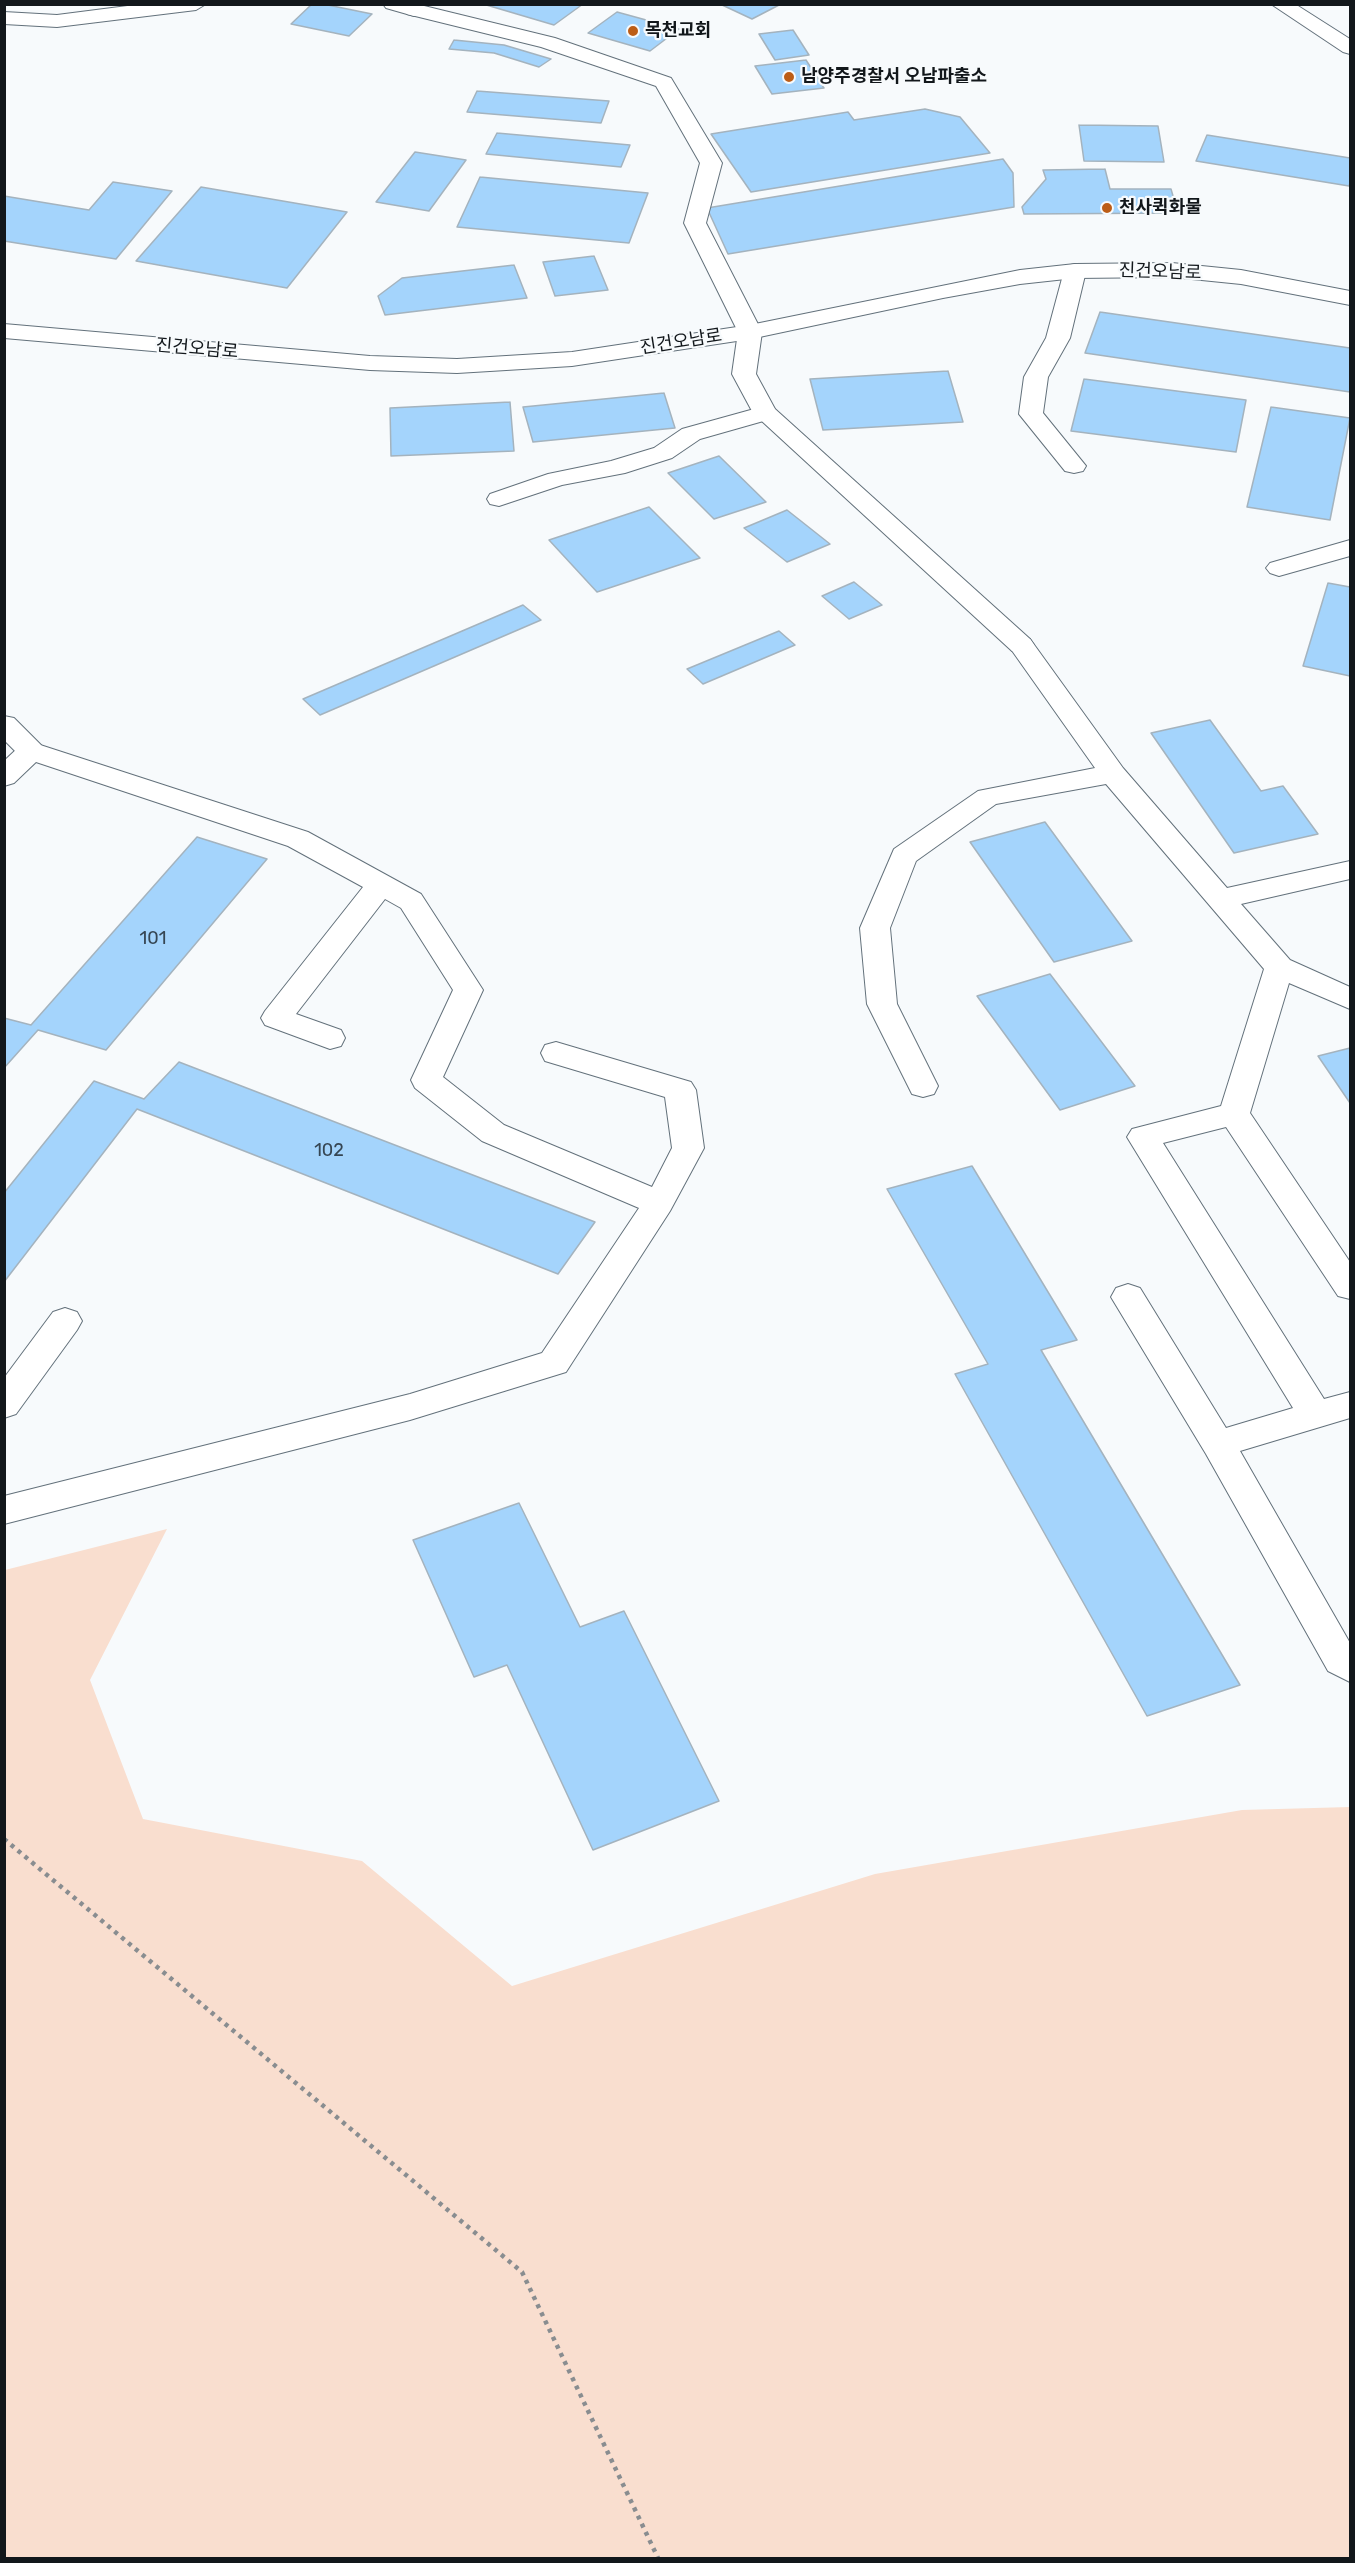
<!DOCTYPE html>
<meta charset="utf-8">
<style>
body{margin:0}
#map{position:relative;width:1355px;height:2563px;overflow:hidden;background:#f7fafc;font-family:Rubik,sans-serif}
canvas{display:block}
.frame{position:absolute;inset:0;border:6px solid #12171b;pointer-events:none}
</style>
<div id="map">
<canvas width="1355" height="2563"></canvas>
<div class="frame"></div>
</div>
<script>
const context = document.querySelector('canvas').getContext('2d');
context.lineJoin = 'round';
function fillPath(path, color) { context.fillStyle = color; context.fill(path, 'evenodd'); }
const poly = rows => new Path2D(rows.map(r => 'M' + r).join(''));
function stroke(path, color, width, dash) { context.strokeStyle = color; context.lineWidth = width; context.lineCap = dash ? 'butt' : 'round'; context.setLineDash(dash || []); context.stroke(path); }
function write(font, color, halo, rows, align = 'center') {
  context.font = font + ' Rubik,"Noto Sans KR",sans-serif'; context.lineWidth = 4.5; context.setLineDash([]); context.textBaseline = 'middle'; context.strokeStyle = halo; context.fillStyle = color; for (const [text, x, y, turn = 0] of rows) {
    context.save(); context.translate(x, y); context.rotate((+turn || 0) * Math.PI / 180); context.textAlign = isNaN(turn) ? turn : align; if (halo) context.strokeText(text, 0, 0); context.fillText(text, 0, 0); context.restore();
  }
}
fillPath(poly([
 [167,1529,90,1680,143,1819,362,1861,512,1986,875,1874,1242,1810,1350,1807,1350,2558,5,2558,5,1570]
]), '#f9decf');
const building = poly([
 [312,4,323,4,372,14,349,36,291,24,312,4],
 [483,4,583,4,554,25,483,4],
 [720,4,781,4,752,19,720,4],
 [617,12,679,29,650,51,588,33,617,12],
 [793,30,809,55,775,60,759,34,793,30],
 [454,40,504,45,551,59,539,67,494,53,449,49,454,40],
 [806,60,824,88,772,94,755,66,806,60],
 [477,91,609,101,601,123,467,112,477,91],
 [925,109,960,117,990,153,751,192,711,134,848,112,854,120,925,109],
 [1079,125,1158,126,1164,162,1084,161,1079,125],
 [497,133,630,145,621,167,486,154,497,133],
 [1207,135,1350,158,1350,183,1349,186,1196,161,1207,135],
 [415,152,466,160,429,211,376,202,415,152],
 [1003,159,1013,173,1014,207,728,254,707,208,1003,159],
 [1105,169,1110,189,1171,189,1178,213,1024,214,1022,207,1046,179,1043,170,1105,169],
 [480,177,648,193,629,243,457,227,480,177],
 [113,182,172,191,116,259,4,241,4,196,89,210,113,182],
 [201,187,347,212,287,288,136,261,201,187],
 [594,256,608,290,555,296,543,262,594,256],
 [514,265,527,298,385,315,378,296,402,278,514,265],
 [1100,312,1350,348,1350,392,1085,353,1100,312],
 [948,371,963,422,823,430,810,379,948,371],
 [1084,379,1246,400,1236,452,1071,431,1084,379],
 [664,393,675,428,533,442,523,407,664,393],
 [510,402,514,451,391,456,390,408,510,402],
 [1271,407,1350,418,1330,520,1247,507,1271,407],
 [719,456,766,502,714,519,668,473,719,456],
 [649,507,700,558,597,592,549,540,649,507],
 [787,510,830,544,787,562,744,528,787,510],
 [854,582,882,605,849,619,822,596,854,582],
 [1328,583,1350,587,1350,676,1303,666,1328,583],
 [523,605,541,620,320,715,303,699,523,605],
 [779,631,795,645,703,684,687,669,779,631],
 [1210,720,1261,791,1283,786,1318,834,1234,853,1151,733,1210,720],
 [1045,822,1132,941,1054,962,970,842,1045,822],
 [197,837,267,859,106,1050,38,1030,4,1068,4,1018,31,1025,197,837],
 [1050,974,1135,1086,1060,1110,977,996,1050,974],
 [1350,1048,1350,1103,1318,1056,1350,1048],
 [179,1062,595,1222,558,1274,137,1109,4,1282,4,1193,94,1081,144,1099,179,1062],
 [972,1166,1077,1340,1041,1350,1240,1685,1147,1716,955,1374,988,1364,887,1189,972,1166],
 [519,1503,580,1627,624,1611,719,1801,593,1850,507,1665,474,1677,413,1540,519,1503]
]);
fillPath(building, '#a4d4fc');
stroke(building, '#a4b3be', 1.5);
const lane = poly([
 [143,4,206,4,196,10,57,27,4,24,4,12,57,15,143,4],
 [383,4,417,4,424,10,421,14,414,16,386,8,383,4],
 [765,406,774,408,777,413,774,418,700,439,672,458,625,473,562,485,499,506,490,504,487,499,490,494,548,474,611,461,654,448,682,429,765,406],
 [1021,637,1030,639,1123,768,1227,888,1350,861,1350,879,1241,904,1290,960,1350,987,1350,1009,1289,983,1250,1113,1350,1262,1350,1299,1338,1296,1226,1127,1163,1143,1324,1399,1350,1392,1350,1418,1240,1451,1350,1643,1350,1682,1328,1671,1206,1454,1111,1297,1116,1288,1128,1284,1140,1288,1226,1428,1293,1408,1127,1137,1132,1129,1221,1106,1264,969,1106,784,996,804,916,861,890,928,897,1004,938,1086,934,1094,923,1097,912,1094,867,1004,860,928,894,849,978,791,1095,768,1008,645,1012,639,1021,637],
 [31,742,308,832,421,894,483,990,443,1077,504,1125,652,1187,672,1148,665,1097,545,1061,541,1053,545,1045,556,1042,691,1082,696,1090,704,1148,670,1211,566,1372,410,1420,4,1524,4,1496,410,1394,542,1353,639,1208,482,1141,415,1088,411,1080,453,990,401,908,385,899,296,1014,341,1030,345,1038,341,1046,330,1049,265,1025,261,1018,265,1011,363,887,288,846,36,762,14,783,4,786,4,761,21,745,31,742],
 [65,1308,77,1312,82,1321,77,1330,16,1414,4,1418,4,1378,53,1312,65,1308]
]);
const street = poly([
 [416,4,555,38,671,78,722,163,706,223,762,332,756,374,775,409,1030,639,1034,645,1030,651,1021,653,1012,651,753,413,732,374,738,332,684,223,700,163,656,86,541,47,407,14,404,10,407,6,416,4],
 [1271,4,1295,4,1350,39,1350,54,1343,52,1271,4],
 [1075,264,1083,266,1086,271,1070,338,1048,377,1043,413,1086,466,1083,471,1074,473,1065,471,1019,414,1024,377,1046,338,1064,271,1067,266,1075,264],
 [1350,540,1350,556,1279,576,1270,573,1266,568,1270,563,1350,540],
 [4,716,14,718,41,745,45,751,41,757,31,760,21,757,4,740,4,716]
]);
const secondary = poly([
 [1172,263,1241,270,1350,291,1350,305,1241,284,1172,277,1075,278,1020,284,943,298,750,339,572,366,457,373,370,370,4,338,4,324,370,356,457,359,572,352,750,325,1020,270,1075,264,1172,263]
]);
stroke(lane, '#63717b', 2);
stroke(street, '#63717b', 2);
stroke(secondary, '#63717b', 2);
stroke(poly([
 [4,1839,522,2272,658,2558]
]), '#898d90', 4.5, [4, 5]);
fillPath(lane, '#fff');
fillPath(street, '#fff');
fillPath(secondary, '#fff');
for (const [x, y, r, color] of [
 [633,31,6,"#bc5d17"],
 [789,77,6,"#bc5d17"],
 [1107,208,6,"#bc5d17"]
]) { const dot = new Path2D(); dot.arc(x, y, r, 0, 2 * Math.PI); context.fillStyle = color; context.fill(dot); stroke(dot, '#f7fafc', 2); }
write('bold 18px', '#12171b', '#f7fafc', [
 ["목천교회",645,31],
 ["남양주경찰서 오남파출소",801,77],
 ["천사퀵화물",1119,208]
], 'left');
write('18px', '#12171b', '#f7fafc', [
 ["진건오남로",1160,272,2],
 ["진건오남로",681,342,-9],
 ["진건오남로",197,349,5]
]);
write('18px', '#364653', null, [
 ["101",153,939],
 ["102",329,1151]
]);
</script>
